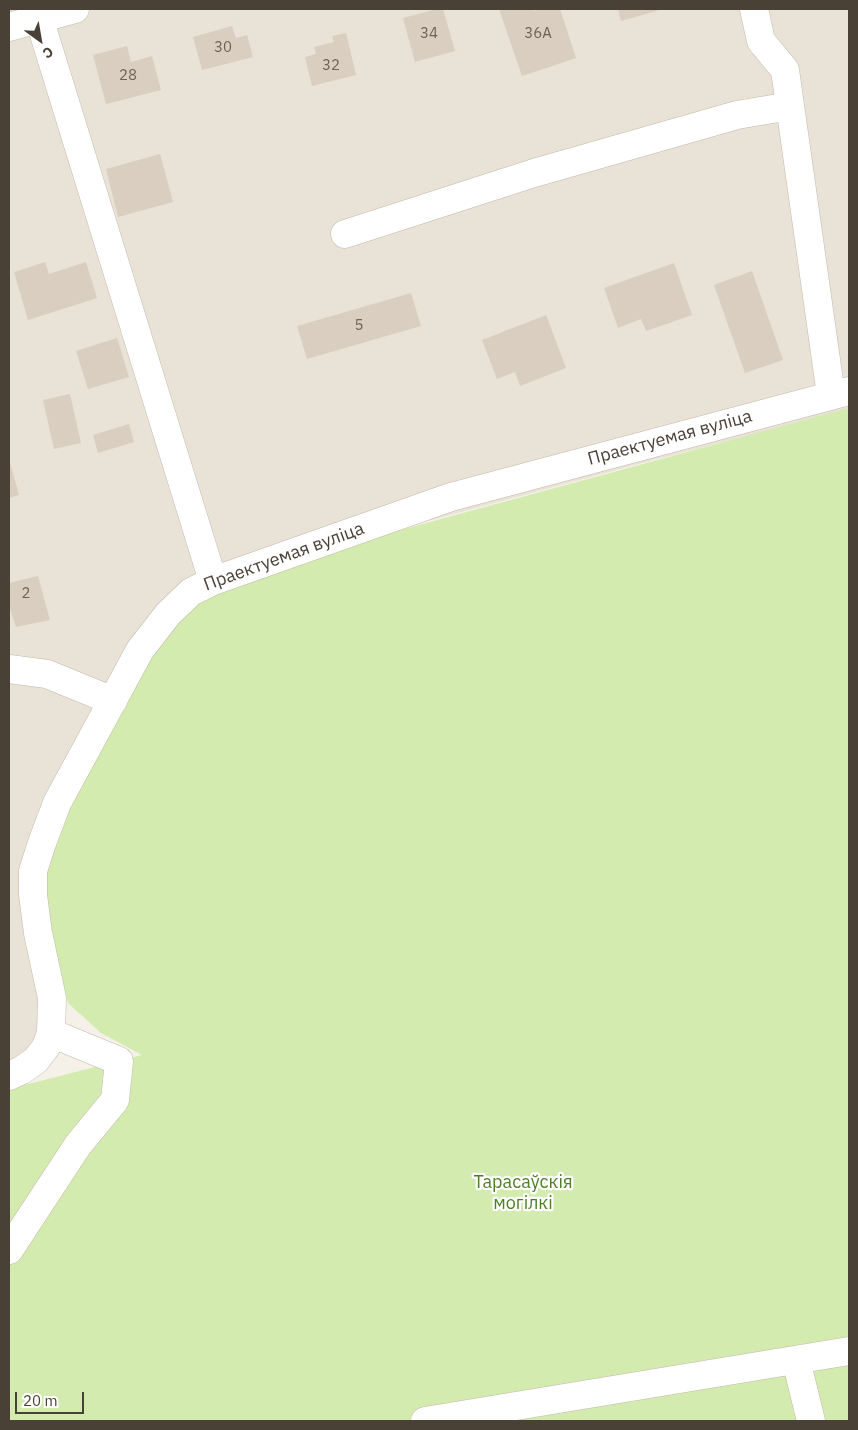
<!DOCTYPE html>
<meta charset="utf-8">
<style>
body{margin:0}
#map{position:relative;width:858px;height:1430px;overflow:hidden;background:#f5f0e8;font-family:"IBM Plex Sans",sans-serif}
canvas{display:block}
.frame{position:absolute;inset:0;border:10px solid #494036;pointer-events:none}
.north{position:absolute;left:15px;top:15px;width:50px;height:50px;-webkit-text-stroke:4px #fff;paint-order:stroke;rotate:148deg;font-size:14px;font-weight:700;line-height:20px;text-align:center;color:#494036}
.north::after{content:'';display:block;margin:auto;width:18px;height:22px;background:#494036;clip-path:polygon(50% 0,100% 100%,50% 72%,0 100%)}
.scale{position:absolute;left:15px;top:1392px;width:69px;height:22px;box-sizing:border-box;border:2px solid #494036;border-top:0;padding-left:6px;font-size:15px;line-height:18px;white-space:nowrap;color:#494036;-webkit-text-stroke:4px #fff;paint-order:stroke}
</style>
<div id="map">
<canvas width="858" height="1430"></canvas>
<div class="frame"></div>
<div class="north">С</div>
<div class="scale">20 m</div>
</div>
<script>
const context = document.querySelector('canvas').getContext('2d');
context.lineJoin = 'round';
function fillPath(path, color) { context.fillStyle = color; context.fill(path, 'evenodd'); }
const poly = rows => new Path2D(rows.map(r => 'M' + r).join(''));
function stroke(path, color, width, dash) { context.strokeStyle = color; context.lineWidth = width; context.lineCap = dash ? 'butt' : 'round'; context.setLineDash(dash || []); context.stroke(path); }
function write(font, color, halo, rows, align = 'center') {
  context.font = font + ' "IBM Plex Sans",sans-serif'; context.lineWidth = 4.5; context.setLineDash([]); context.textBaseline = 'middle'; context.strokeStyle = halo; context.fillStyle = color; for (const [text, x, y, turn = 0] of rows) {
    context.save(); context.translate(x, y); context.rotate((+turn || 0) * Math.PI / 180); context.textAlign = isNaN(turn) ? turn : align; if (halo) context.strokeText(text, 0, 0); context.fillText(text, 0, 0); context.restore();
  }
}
fillPath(poly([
 [9,9,849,9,849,410,650,461,239,572,213,581,113,701,53,1016,9,1076]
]), '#e9e2d6');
fillPath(poly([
 [849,408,849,1421,9,1421,9,1089,142,1055,101,1033,69,1004,52,959,47,910,45,877,58,834,82,781,124,709,147,665,183,612,213,581]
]), '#d3ebaf');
fillPath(poly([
 [437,9,443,9,455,51,415,62,403,18],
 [499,9,533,9,534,11,540,9,560,9,576,58,522,76],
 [618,9,663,9,621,21],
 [232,26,236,38,247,35,253,57,202,70,193,37],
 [346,33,356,75,312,86,305,57,316,54,314,47,334,42,332,36],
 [127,46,131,62,152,56,161,90,106,104,93,55],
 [160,154,173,202,118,217,106,169],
 [45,262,49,274,86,262,97,298,28,320,14,272],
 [674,263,692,315,646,331,641,319,618,328,604,288],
 [752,271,783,360,745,373,714,285],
 [411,293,421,326,307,359,297,326],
 [546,315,566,368,520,386,515,372,497,379,482,340],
 [117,338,129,377,88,389,76,351],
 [70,394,81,443,54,449,43,400],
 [129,424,134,442,98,453,93,435],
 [9,459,19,495,9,498],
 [38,576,50,620,16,627,9,606,9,583]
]), '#dacec0');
const minor = poly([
 [754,9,761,41,785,70,831,395],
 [39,18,213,581],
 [9,27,75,9],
 [345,234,534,173,737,115,790,106],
 [9,669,47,674,113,701],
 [9,1076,22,1070,36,1060,46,1047,51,1033,52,998,38,933,33,895,33,871,42,843,57,803,140,650,168,614,191,592,213,581,451,497,849,391],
 [9,1250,78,1145,115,1100,119,1061,51,1033],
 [796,1360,811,1421],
 [425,1421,849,1351]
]);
stroke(minor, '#c1b8aa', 29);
stroke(minor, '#fff', 28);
write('15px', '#6d6458', null, [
 ["34",429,34],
 ["36А",538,34],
 ["30",223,48],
 ["32",331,66],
 ["28",128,76],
 ["5",359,326],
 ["2",26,594]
]);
write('18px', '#494036', '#fff', [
 ["Праектуемая вуліца",670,438,-15],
 ["Праектуемая вуліца",284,557,-20]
]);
write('18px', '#4c7f25', '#fff', [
 ["Тарасаўскія",523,1183],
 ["могілкі",523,1204]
]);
</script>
